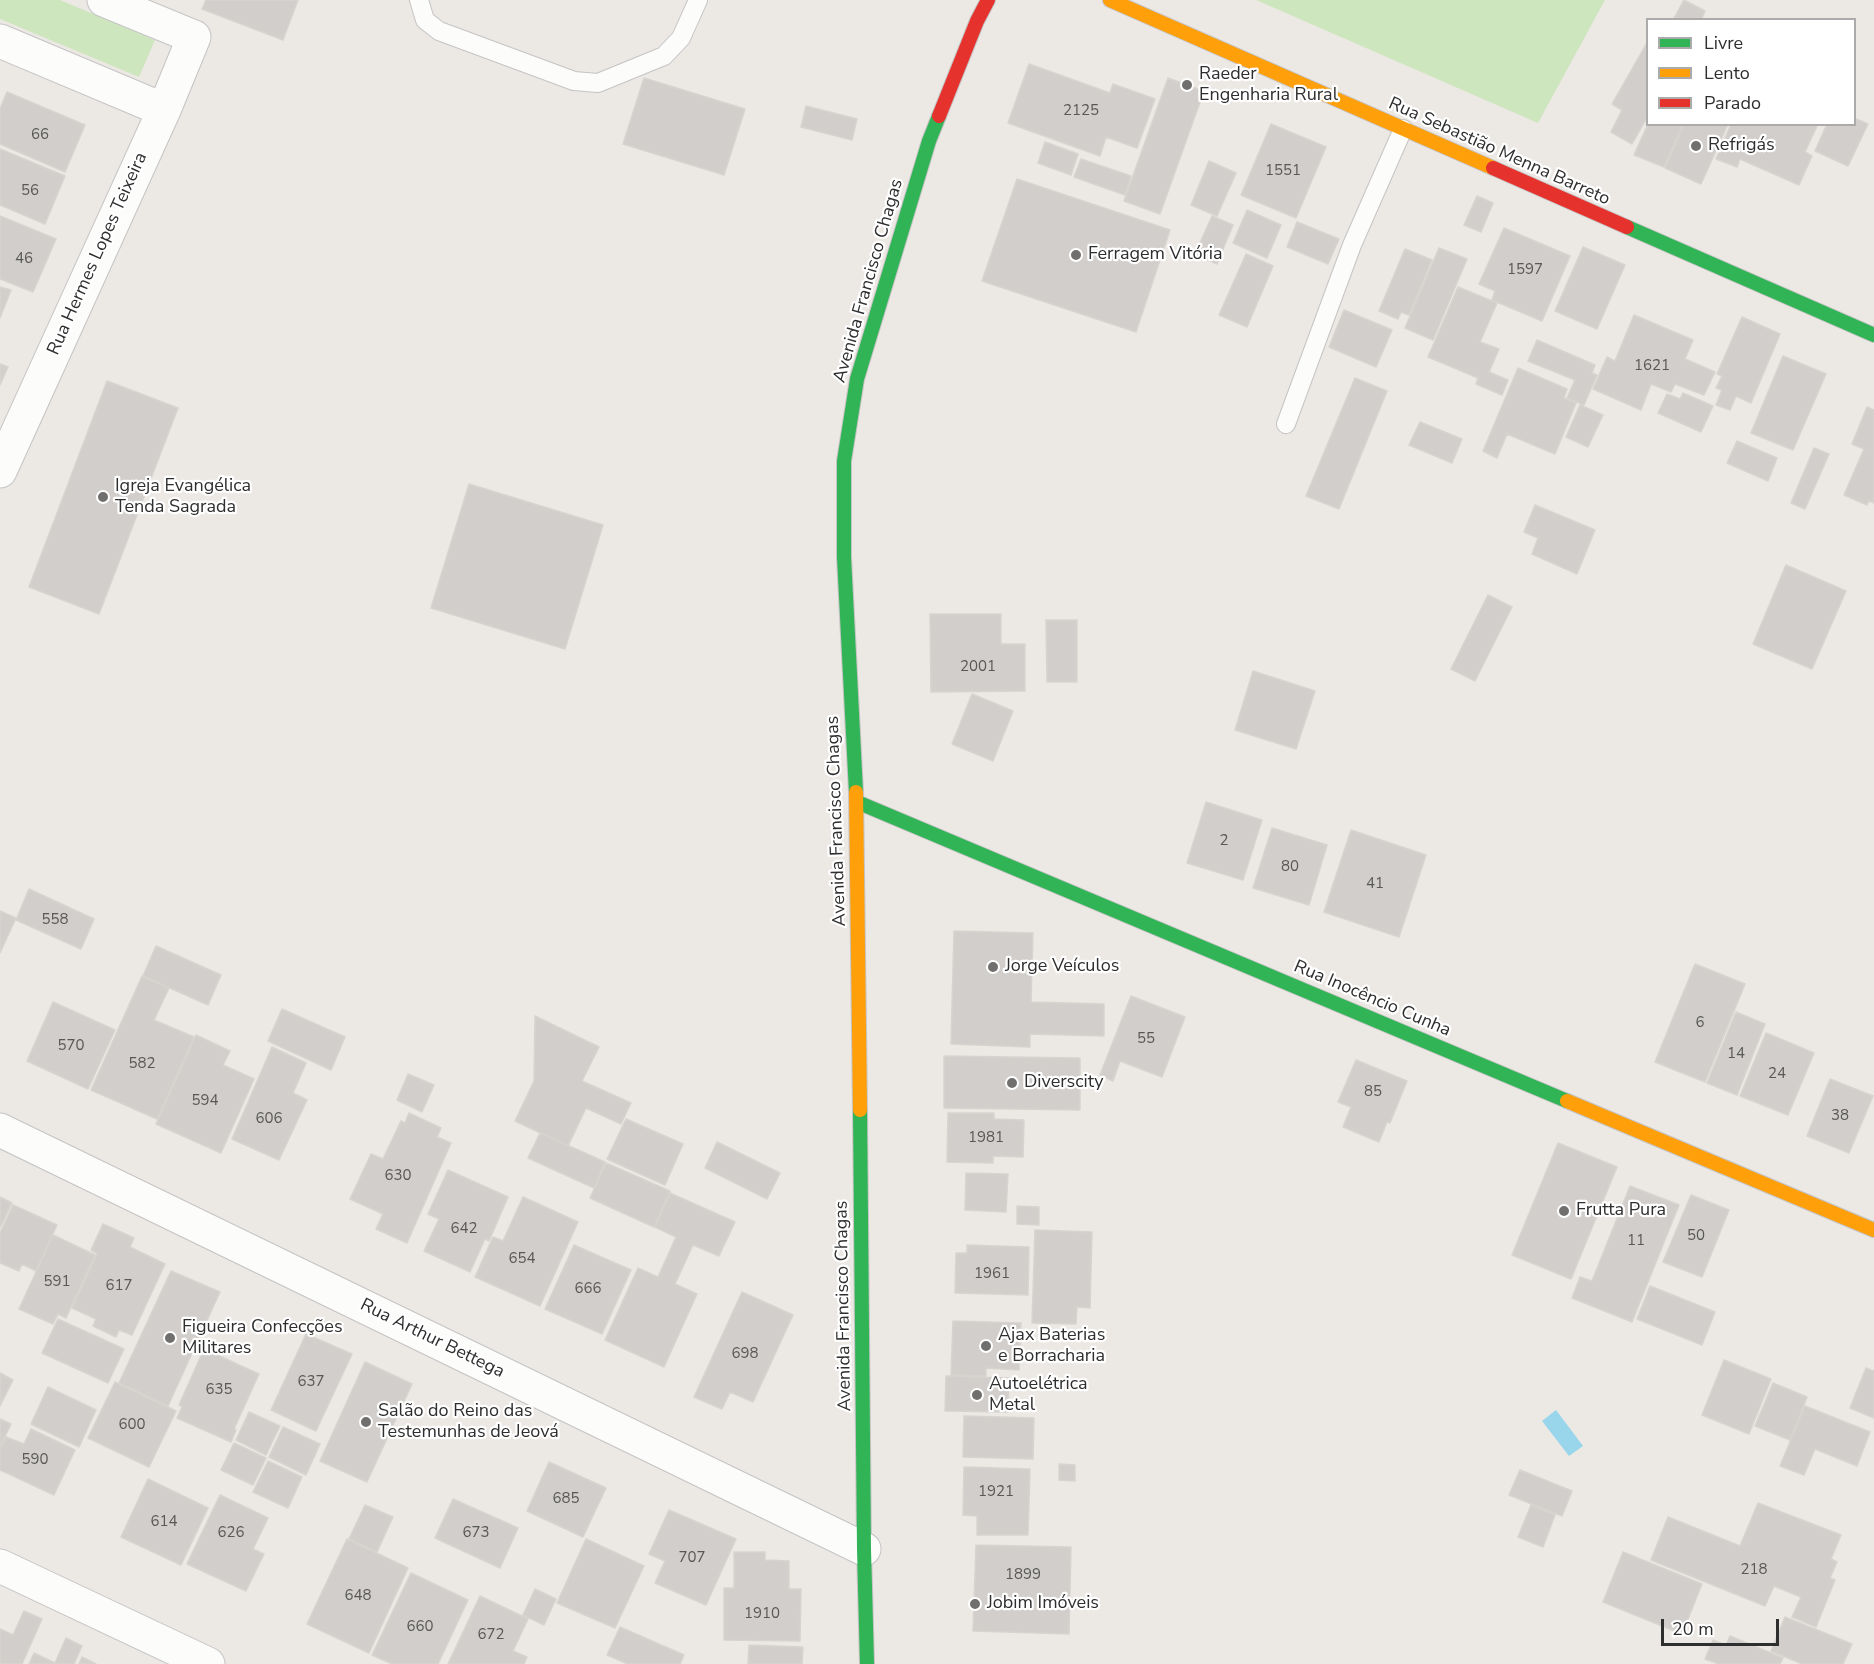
<!DOCTYPE html>
<meta charset="utf-8">
<style>
body{margin:0}
#map{position:relative;width:1874px;height:1664px;overflow:hidden;background:#ece8e4;font-family:"Nunito Sans",sans-serif}
canvas{display:block}
.legend{position:absolute;left:1646px;top:18px;width:210px;height:108px;box-sizing:border-box;background:#fff;border:2px solid #ababab;margin:0;padding:8px 10px;list-style:none;font-size:18px;color:#2e2e2e}
.legend li{display:flex;align-items:center;gap:12px;height:30px}
.legend b{width:30px;border:2px solid #ababab}
.scale{position:absolute;left:1661px;top:1619px;width:118px;height:27px;box-sizing:border-box;border:3px solid #2e2e2e;border-top:0;padding-left:8px;font-size:18px;line-height:21px;white-space:nowrap;color:#2e2e2e;-webkit-text-stroke:4px #fff;paint-order:stroke}
</style>
<div id="map">
<canvas width="1874" height="1664"></canvas>
<ul class="legend">
<li><b style="height:8px;background:#30b455"></b>Livre</li>
<li><b style="height:8px;background:#ff9f0a"></b>Lento</li>
<li><b style="height:8px;background:#e5322d"></b>Parado</li>
</ul>
<div class="scale">20 m</div>
</div>
<script>
const context = document.querySelector('canvas').getContext('2d');
context.lineJoin = 'round';
function fillPath(path, color) { context.fillStyle = color; context.fill(path, 'evenodd'); }
const poly = rows => new Path2D(rows.map(r => 'M' + r).join(''));
function stroke(path, color, width, dash) { context.strokeStyle = color; context.lineWidth = width; context.lineCap = dash ? 'butt' : 'round'; context.setLineDash(dash || []); context.stroke(path); }
function write(font, color, halo, rows, align = 'center') {
  context.font = font + ' "Nunito Sans",sans-serif'; context.lineWidth = 4.5; context.setLineDash([]); context.textBaseline = 'middle'; context.strokeStyle = halo; context.fillStyle = color; for (const [text, x, y, turn = 0] of rows) {
    context.save(); context.translate(x, y); context.rotate((+turn || 0) * Math.PI / 180); context.textAlign = isNaN(turn) ? turn : align; if (halo) context.strokeText(text, 0, 0); context.fillText(text, 0, 0); context.restore();
  }
}
fillPath(poly([
 [0,0,60,0,155,40,139,77,0,19],
 [1256,0,1605,0,1538,123]
]), '#cee6be');
fillPath(poly([
 [1556,1410,1583,1446,1569,1456,1542,1421]
]), '#99d6ec');
const building = poly([
 [206,0,298,0,283,40,202,9,206,0],
 [1684,0,1705,11,1701,20,1673,20,1684,0],
 [1648,41,1648,116,1632,144,1611,132,1622,110,1612,104,1648,41],
 [1029,64,1110,93,1113,84,1155,99,1137,148,1106,137,1100,156,1008,123,1029,64],
 [644,78,745,109,724,175,623,144,644,78],
 [1168,78,1204,91,1160,214,1124,201,1168,78],
 [7,92,85,125,65,172,0,144,0,109,7,92],
 [806,106,857,119,852,140,801,127,806,106],
 [1854,118,1868,124,1848,166,1815,151,1827,124,1854,124,1854,118],
 [1271,124,1326,147,1296,218,1241,195,1271,124],
 [1648,124,1683,124,1664,167,1634,155,1648,124],
 [1684,124,1728,124,1701,184,1665,168,1684,124],
 [1731,124,1818,124,1805,152,1812,156,1799,185,1740,159,1737,167,1716,159,1731,124],
 [1045,142,1078,154,1071,175,1038,163,1045,142],
 [0,149,65,176,45,224,0,205,0,149],
 [1081,159,1131,176,1125,195,1074,177,1081,159],
 [1209,161,1236,173,1217,216,1191,205,1209,161],
 [1017,179,1170,230,1136,332,982,281,1017,179],
 [1477,196,1493,203,1481,232,1464,225,1477,196],
 [1247,210,1281,225,1267,258,1233,243,1247,210],
 [0,216,56,239,33,292,0,279,0,216],
 [1212,216,1233,225,1217,264,1195,254,1212,216],
 [1297,222,1339,239,1328,264,1287,247,1297,222],
 [1504,228,1570,256,1542,321,1492,300,1495,291,1479,284,1504,228],
 [1583,247,1625,265,1597,329,1555,311,1583,247],
 [1439,248,1467,259,1433,340,1405,328,1439,248],
 [1405,249,1432,260,1409,315,1401,312,1398,319,1379,311,1405,249],
 [1246,254,1273,266,1247,327,1219,315,1246,254],
 [0,287,11,290,0,318,0,287],
 [1458,287,1497,303,1480,342,1499,349,1489,372,1508,380,1502,395,1476,384,1478,378,1428,357,1458,287],
 [1344,310,1392,330,1376,367,1329,347,1344,310],
 [1634,315,1693,340,1685,359,1715,372,1704,395,1675,384,1671,392,1651,384,1641,410,1593,389,1607,357,1615,361,1634,315],
 [1742,317,1780,334,1751,403,1736,396,1730,410,1716,405,1722,390,1716,388,1722,376,1717,374,1742,317],
 [1537,340,1595,365,1592,373,1597,375,1584,405,1567,398,1575,380,1528,361,1537,340],
 [1783,356,1826,374,1793,450,1751,433,1783,356],
 [0,364,8,367,0,385,0,364],
 [1518,368,1567,389,1564,398,1576,403,1555,454,1507,434,1497,458,1483,451,1518,368],
 [1355,378,1387,391,1339,509,1306,496,1355,378],
 [107,381,178,408,99,614,29,587,107,381],
 [1683,393,1713,406,1701,432,1658,413,1667,394,1680,399,1683,393],
 [1580,405,1603,415,1588,447,1566,437,1580,405],
 [1867,407,1874,410,1874,503,1869,501,1867,505,1844,495,1864,449,1852,444,1867,407],
 [1420,422,1462,439,1452,463,1409,445,1420,422],
 [1737,441,1777,458,1768,481,1727,463,1737,441],
 [1814,448,1829,454,1805,509,1791,503,1814,448],
 [469,484,603,525,565,649,431,608,469,484],
 [1535,505,1595,530,1577,574,1532,554,1538,538,1524,532,1535,505],
 [1786,565,1846,591,1812,669,1753,644,1786,565],
 [1488,595,1512,607,1475,681,1451,669,1488,595],
 [930,614,1001,614,1001,644,1025,644,1025,691,931,692,930,614],
 [1046,620,1077,620,1077,682,1047,682,1046,620],
 [1253,671,1315,691,1296,749,1235,730,1253,671],
 [972,694,1013,711,993,761,952,744,972,694],
 [1206,802,1262,820,1243,880,1187,863,1206,802],
 [1272,828,1327,845,1309,905,1253,888,1272,828],
 [1351,830,1426,855,1399,937,1324,912,1351,830],
 [29,889,94,919,81,949,16,920,29,889],
 [0,911,16,918,0,953,0,911],
 [954,931,1033,933,1031,1002,1104,1004,1104,1036,1030,1034,1030,1047,951,1044,954,931],
 [156,946,221,975,208,1005,143,976,156,946],
 [1695,964,1745,984,1705,1082,1655,1062,1695,964],
 [142,976,169,988,154,1020,194,1037,157,1119,91,1090,142,976],
 [1131,996,1185,1017,1162,1077,1120,1061,1113,1081,1100,1075,1131,996],
 [53,1002,115,1030,88,1089,27,1061,53,1002],
 [282,1009,345,1037,331,1070,268,1041,282,1009],
 [1736,1012,1765,1024,1737,1095,1707,1083,1736,1012],
 [535,1016,599,1047,582,1081,631,1103,621,1124,586,1108,568,1146,515,1121,534,1081,535,1016],
 [1766,1033,1814,1053,1788,1115,1740,1096,1766,1033],
 [196,1035,230,1051,223,1065,254,1079,221,1153,156,1124,196,1035],
 [272,1047,306,1063,293,1093,307,1100,279,1160,232,1139,272,1047],
 [944,1056,1080,1058,1080,1110,944,1108,944,1056],
 [1356,1060,1407,1081,1390,1123,1387,1122,1379,1142,1343,1127,1351,1107,1338,1102,1356,1060],
 [408,1074,434,1085,422,1112,397,1100,408,1074],
 [1830,1079,1873,1096,1849,1153,1807,1136,1830,1079],
 [409,1113,441,1128,437,1137,451,1143,407,1243,376,1229,383,1214,350,1199,371,1154,383,1159,401,1121,405,1123,409,1113],
 [948,1113,994,1113,994,1119,1024,1120,1023,1157,993,1156,993,1163,947,1162,948,1113],
 [626,1119,683,1144,665,1185,607,1159,626,1119],
 [540,1133,605,1162,594,1188,528,1158,540,1133],
 [717,1142,780,1173,767,1199,705,1168,717,1142],
 [1558,1143,1617,1167,1571,1279,1512,1255,1558,1143],
 [606,1163,670,1191,654,1227,590,1198,606,1163],
 [448,1170,508,1197,489,1241,485,1239,470,1272,424,1251,439,1219,428,1214,448,1170],
 [966,1173,1008,1174,1006,1212,965,1210,966,1173],
 [1630,1186,1679,1205,1632,1322,1572,1298,1580,1277,1592,1281,1630,1186],
 [670,1193,735,1222,719,1256,693,1245,675,1284,697,1294,664,1367,605,1340,638,1268,658,1277,676,1237,655,1227,670,1193],
 [1691,1195,1729,1210,1702,1277,1663,1262,1691,1195],
 [0,1197,12,1203,0,1228,0,1197],
 [523,1197,578,1222,540,1306,475,1277,493,1237,503,1241,523,1197],
 [13,1205,57,1225,36,1271,22,1264,19,1271,0,1263,0,1233,13,1205],
 [1017,1206,1039,1207,1039,1225,1017,1224,1017,1206],
 [103,1224,134,1238,130,1247,165,1264,132,1335,119,1330,116,1337,93,1326,96,1319,72,1308,97,1254,91,1250,103,1224],
 [1035,1230,1092,1232,1090,1308,1077,1307,1076,1324,1032,1323,1035,1230],
 [53,1235,95,1255,66,1318,58,1314,53,1324,19,1309,53,1235],
 [574,1245,631,1270,602,1334,545,1309,574,1245],
 [967,1245,1029,1247,1028,1295,955,1293,956,1253,967,1253,967,1245],
 [171,1271,220,1292,168,1406,119,1383,171,1271],
 [1650,1286,1715,1312,1702,1345,1637,1319,1650,1286],
 [742,1292,793,1315,753,1402,730,1392,722,1409,694,1397,742,1292],
 [58,1319,124,1349,108,1383,42,1353,58,1319],
 [953,1321,1021,1323,1019,1370,986,1368,986,1376,951,1375,953,1321],
 [306,1334,352,1354,316,1431,271,1410,306,1334],
 [204,1349,259,1374,234,1429,236,1430,231,1442,177,1418,182,1407,179,1405,204,1349],
 [1724,1360,1771,1379,1749,1434,1702,1415,1724,1360],
 [365,1362,412,1384,367,1482,320,1461,365,1362],
 [1866,1368,1874,1371,1874,1418,1850,1408,1866,1368],
 [0,1373,13,1380,0,1406,0,1373],
 [946,1376,1009,1378,1008,1412,945,1411,946,1376],
 [115,1382,176,1411,149,1467,88,1438,115,1382],
 [1773,1383,1807,1397,1790,1440,1755,1426,1773,1383],
 [48,1387,96,1410,79,1447,31,1424,48,1387],
 [1805,1406,1870,1432,1857,1466,1815,1449,1804,1475,1780,1466,1805,1406],
 [249,1412,280,1426,266,1455,236,1440,249,1412],
 [964,1416,1034,1418,1033,1459,963,1457,964,1416],
 [0,1419,11,1424,0,1447,0,1419],
 [283,1427,320,1444,306,1475,269,1457,283,1427],
 [31,1429,75,1450,54,1495,0,1470,0,1449,6,1437,24,1444,31,1429],
 [234,1443,266,1458,253,1485,221,1470,234,1443],
 [268,1461,302,1477,288,1508,253,1492,268,1461],
 [549,1462,606,1488,583,1537,527,1511,549,1462],
 [1059,1464,1075,1465,1075,1481,1059,1480,1059,1464],
 [964,1467,1030,1469,1028,1535,977,1535,977,1516,963,1515,964,1467],
 [1520,1470,1572,1491,1562,1516,1509,1495,1520,1470],
 [148,1479,208,1508,181,1565,121,1537,148,1479],
 [220,1495,268,1518,253,1549,264,1554,246,1591,187,1564,220,1495],
 [453,1499,518,1528,500,1568,435,1538,453,1499],
 [1758,1503,1841,1535,1831,1559,1837,1562,1830,1578,1835,1580,1816,1627,1792,1617,1801,1597,1774,1586,1765,1606,1651,1560,1668,1517,1740,1546,1758,1503],
 [365,1505,393,1517,377,1552,349,1539,365,1505],
 [1531,1505,1555,1515,1543,1547,1518,1537,1531,1505],
 [669,1510,736,1539,706,1605,655,1583,665,1561,649,1554,669,1510],
 [347,1539,408,1568,369,1653,307,1624,347,1539],
 [586,1539,644,1566,615,1628,557,1603,586,1539],
 [976,1545,1071,1547,1069,1634,973,1631,976,1545],
 [734,1552,765,1552,765,1560,789,1561,789,1589,801,1589,800,1641,724,1640,724,1588,734,1588,734,1552],
 [1623,1552,1702,1584,1682,1634,1603,1602,1623,1552],
 [411,1573,468,1600,438,1664,392,1664,372,1655,411,1573],
 [535,1589,556,1599,544,1625,523,1615,535,1589],
 [480,1596,528,1619,513,1651,527,1657,524,1664,448,1664,480,1596],
 [24,1611,42,1619,22,1664,0,1664,0,1629,13,1635,24,1611],
 [1785,1617,1852,1644,1843,1664,1802,1664,1771,1651,1785,1617],
 [620,1627,684,1655,680,1664,628,1664,607,1655,620,1627],
 [1730,1636,1783,1658,1780,1664,1719,1664,1705,1659,1713,1640,1726,1645,1730,1636],
 [66,1638,82,1646,74,1664,29,1664,34,1653,55,1663,66,1638],
 [749,1645,803,1647,802,1664,748,1664,749,1645],
 [82,1657,96,1664,79,1664,82,1657]
]);
fillPath(building, '#d1cecb');
stroke(building, '#d7d4d0', 1.5);
const lane = poly([
 [419,0,425,20,439,31,574,81,598,83,664,56,681,38,698,0],
 [1286,424,1352,245,1403,129]
]);
const street = poly([
 [0,41,164,110],
 [0,471,164,110,194,37,104,0],
 [0,1130,864,1549],
 [0,1566,208,1664]
]);
const fast = poly([
 [1627,227,1874,335],
 [856,792,844,557,844,461,857,379,929,141,939,116],
 [857,802,1567,1101],
 [860,1110,864,1549,867,1664]
]);
const slow = poly([
 [1110,0,1493,168],
 [856,792,860,1110],
 [1567,1101,1874,1230]
]);
const jam = poly([
 [939,116,977,21,988,0],
 [1493,168,1627,227]
]);
stroke(lane, '#c5c4c5', 20);
stroke(street, '#c5c4c5', 35);
stroke(fast, '#c5c4c5', 16);
stroke(slow, '#c5c4c5', 16);
stroke(jam, '#c5c4c5', 16);
stroke(lane, '#fcfcfb', 18);
stroke(street, '#fcfcfb', 33);
stroke(fast, '#30b455', 14);
stroke(slow, '#ff9f0a', 14);
stroke(jam, '#e5322d', 14);
for (const [x, y, r, color] of [
 [1187,85,6,"#706f6e"],
 [1696,146,6,"#706f6e"],
 [1076,255,6,"#706f6e"],
 [103,497,6,"#706f6e"],
 [993,967,6,"#706f6e"],
 [1012,1083,6,"#706f6e"],
 [1564,1211,6,"#706f6e"],
 [170,1338,6,"#706f6e"],
 [986,1346,6,"#706f6e"],
 [977,1395,6,"#706f6e"],
 [366,1422,6,"#706f6e"],
 [975,1604,6,"#706f6e"]
]) { const dot = new Path2D(); dot.arc(x, y, r, 0, 2 * Math.PI); context.fillStyle = color; context.fill(dot); stroke(dot, '#fff', 2); }
write('15px', '#585857', null, [
 ["2125",1081,111],
 ["66",40,135],
 ["1551",1283,171],
 ["56",30,191],
 ["46",24,259],
 ["1597",1525,270],
 ["1621",1652,366],
 ["2001",978,667],
 ["2",1224,841],
 ["80",1290,867],
 ["41",1375,884],
 ["558",55,920],
 ["6",1700,1023],
 ["55",1146,1039],
 ["570",71,1046],
 ["14",1736,1054],
 ["582",142,1064],
 ["24",1777,1074],
 ["85",1373,1092],
 ["594",205,1101],
 ["38",1840,1116],
 ["606",269,1119],
 ["1981",986,1138],
 ["630",398,1176],
 ["642",464,1229],
 ["50",1696,1236],
 ["11",1636,1241],
 ["654",522,1259],
 ["1961",992,1274],
 ["591",57,1282],
 ["617",119,1286],
 ["666",588,1289],
 ["698",745,1354],
 ["637",311,1382],
 ["635",219,1390],
 ["600",132,1425],
 ["590",35,1460],
 ["1921",996,1492],
 ["685",566,1499],
 ["614",164,1522],
 ["626",231,1533],
 ["673",476,1533],
 ["707",692,1558],
 ["218",1754,1570],
 ["1899",1023,1575],
 ["648",358,1596],
 ["1910",762,1614],
 ["660",420,1627],
 ["672",491,1635]
]);
write('18px', '#2e2e2e', '#fff', [
 ["Raeder",1199,75],
 ["Engenharia Rural",1199,96],
 ["Refrigás",1708,146],
 ["Ferragem Vitória",1088,255],
 ["Igreja Evangélica",115,487],
 ["Tenda Sagrada",115,508],
 ["Jorge Veículos",1005,967],
 ["Diverscity",1024,1083],
 ["Frutta Pura",1576,1211],
 ["Figueira Confecções",182,1328],
 ["Militares",182,1349],
 ["Ajax Baterias",998,1336],
 ["e Borracharia",998,1357],
 ["Autoelétrica",989,1385],
 ["Metal",989,1406],
 ["Salão do Reino das",378,1412],
 ["Testemunhas de Jeová",378,1433],
 ["Jobim Imóveis",987,1604]
], 'left');
write('18px', '#2e2e2e', '#fff', [
 ["Rua Sebastião Menna Barreto",1499,152,24],
 ["Rua Hermes Lopes Teixeira",98,254,-66],
 ["Avenida Francisco Chagas",869,281,-74],
 ["Avenida Francisco Chagas",837,821,-92],
 ["Rua Inocêncio Cunha",1372,999,23],
 ["Avenida Francisco Chagas",844,1306,-91],
 ["Rua Arthur Bettega",432,1339,26]
]);
</script>
